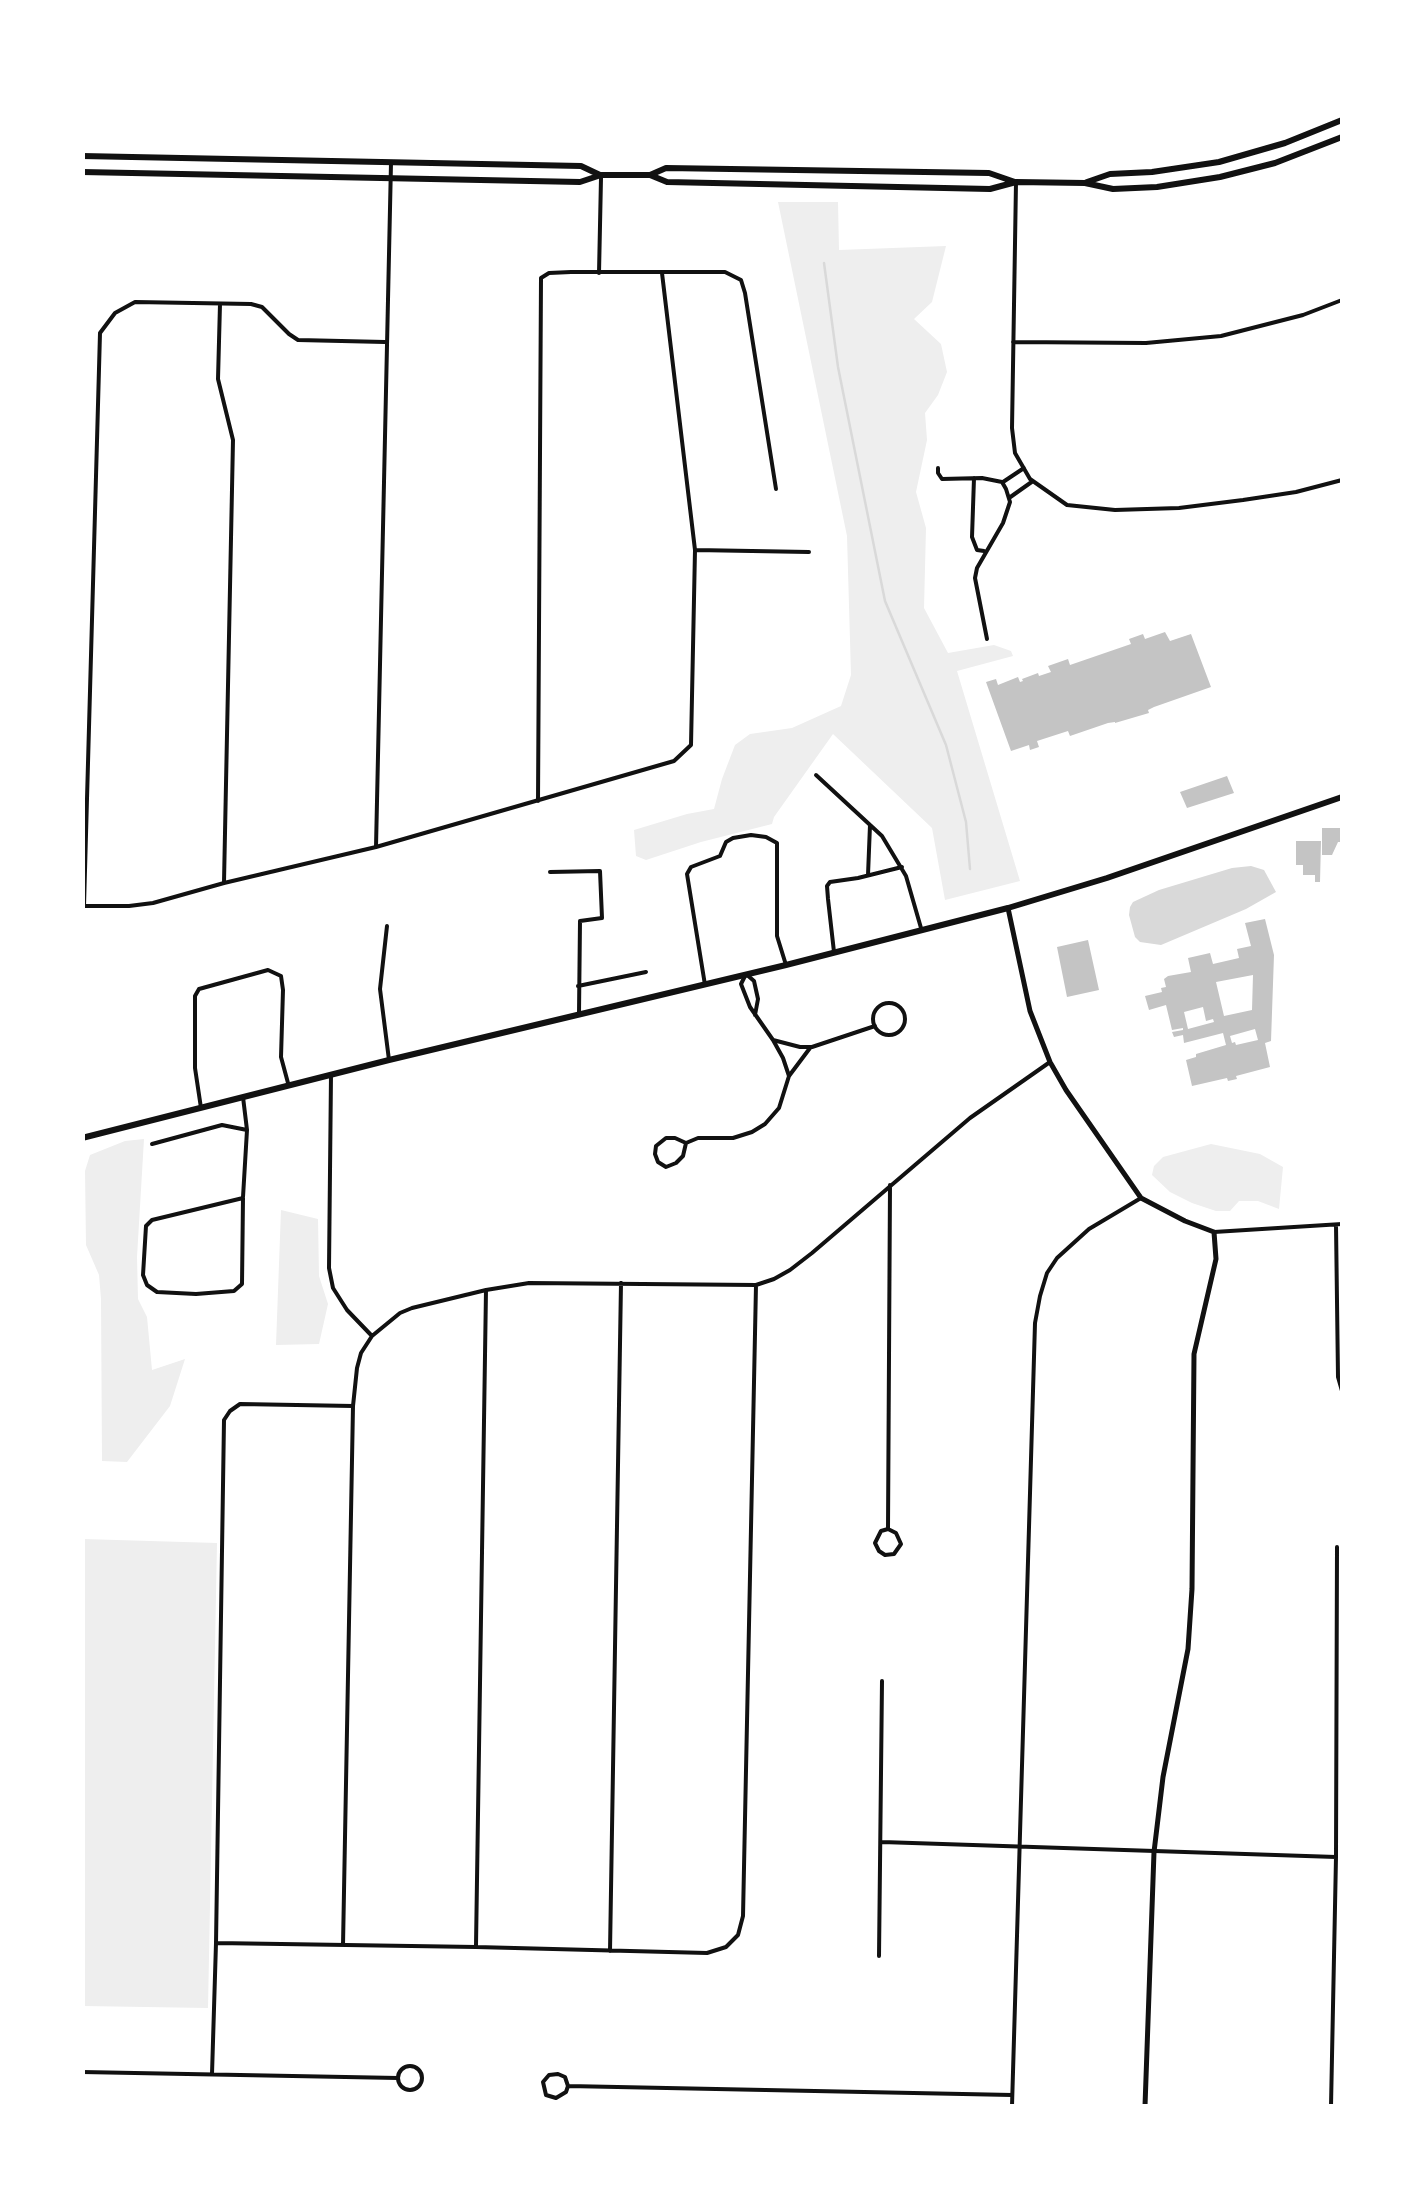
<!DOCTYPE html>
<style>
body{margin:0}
#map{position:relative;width:1425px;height:2189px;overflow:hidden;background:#fff;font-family:"Sofia Sans Condensed",sans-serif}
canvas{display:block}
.frame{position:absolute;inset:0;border:85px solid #fff;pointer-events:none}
</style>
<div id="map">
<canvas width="1425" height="2189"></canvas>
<div class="frame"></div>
</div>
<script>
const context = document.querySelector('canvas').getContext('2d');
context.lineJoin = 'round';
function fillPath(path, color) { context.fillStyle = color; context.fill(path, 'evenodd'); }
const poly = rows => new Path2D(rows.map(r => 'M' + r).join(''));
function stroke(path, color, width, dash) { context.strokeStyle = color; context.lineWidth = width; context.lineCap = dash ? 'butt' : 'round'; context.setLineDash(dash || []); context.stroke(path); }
fillPath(poly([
 [778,202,838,202,839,250,946,246,932,302,914,319,941,344,947,372,938,395,925,413,927,440,916,492,926,528,924,608,948,653,994,645,1011,651,1013,656,957,671,1020,881,945,900,932,828,833,734,774,817,772,824,701,842,646,860,636,856,634,830,687,814,714,809,722,779,735,745,750,734,792,728,841,706,851,675,847,536],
 [144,1139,137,1257,138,1299,147,1317,152,1370,185,1359,170,1406,127,1462,102,1461,101,1299,99,1275,86,1245,85,1171,90,1155,125,1141],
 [1211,1144,1260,1154,1283,1167,1279,1209,1258,1201,1239,1201,1230,1211,1216,1211,1192,1203,1170,1192,1152,1175,1154,1166,1163,1157],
 [281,1210,318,1219,319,1276,328,1304,319,1344,276,1345],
 [83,1539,217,1543,208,2008,83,2006]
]), '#eee');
fillPath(poly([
 [1251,866,1264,870,1276,892,1246,909,1161,945,1140,942,1135,937,1129,915,1130,907,1133,902,1159,890,1232,868]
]), '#d9d9d9');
stroke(poly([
 [824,263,838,367,885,601,946,745,966,822,970,869]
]), '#d9d9d9', 2.5);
fillPath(poly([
 [1165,632,1170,641,1191,634,1211,687,1154,707,1148,710,1149,713,1115,723,1115,722,1108,723,1070,736,1068,731,1037,741,1039,747,1030,750,1029,745,1011,751,986,682,996,679,998,685,1018,677,1020,682,1023,681,1022,679,1038,673,1039,676,1051,672,1048,666,1068,659,1070,665,1131,644,1129,639,1143,634,1145,639],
 [1227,776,1234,793,1187,808,1180,792],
 [1322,828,1342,828,1342,842,1338,842,1332,855,1322,855],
 [1296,841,1321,841,1320,882,1315,882,1315,875,1303,875,1303,865,1296,865],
 [1265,919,1274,955,1271,1041,1265,1043,1270,1067,1236,1076,1237,1079,1228,1081,1227,1078,1192,1086,1186,1060,1196,1057,1196,1054,1226,1045,1223,1033,1184,1043,1183,1035,1174,1037,1172,1032,1183,1030,1183,1028,1172,1030,1166,1005,1149,1010,1145,996,1162,992,1161,988,1166,987,1164,979,1168,976,1191,972,1188,958,1210,953,1213,964,1239,958,1237,949,1251,946,1245,923],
 [1253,975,1252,1010,1224,1016,1216,982],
 [1203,1007,1206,1021,1213,1019,1214,1022,1188,1029,1184,1012],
 [1255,1029,1258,1040,1236,1045,1235,1042,1232,1043,1230,1036],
 [1088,940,1099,990,1067,997,1057,947]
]), '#c4c4c4');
stroke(poly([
 [1016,182,1012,428,1015,453,1030,479,1067,505,1115,510,1179,508,1243,500,1296,492,1342,480],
 [599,273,601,178],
 [220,304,218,379,233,440,224,882],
 [385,342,298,340,289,334,262,307,251,304,135,302,115,313,100,333,84,906,129,906,153,903,224,883,376,847,674,761,691,745,695,550,662,273],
 [1013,342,1146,343,1221,336,1303,315,1342,300],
 [938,468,938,473,942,479,982,478,1002,482,1006,489,1010,502,1003,523,977,568,975,578,987,639],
 [974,478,972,537,977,550,984,551],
 [1003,482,1024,468],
 [1009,498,1033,481],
 [695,550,809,552],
 [816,775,882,836,906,876,921,928],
 [538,801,541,278,549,273,571,272,725,272,741,280,745,293,776,489],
 [376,847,391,163],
 [550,872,600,871,602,918,580,921,579,1013],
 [868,875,870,825],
 [387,926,380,989,389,1060],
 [834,952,828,899,827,886,830,882,858,878,902,867],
 [746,974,754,981,758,999,755,1015],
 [745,976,741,984,750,1007,773,1040,800,1047,812,1047,875,1026],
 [705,985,687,874,691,867,720,856,726,842,733,838,751,835,766,837,777,843,777,936,786,965],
 [578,986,646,972],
 '873 1019a16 16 0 1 1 32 0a16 16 0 1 1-32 0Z',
 [331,1075,329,1268,333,1288,347,1310,372,1336],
 [789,1076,810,1048],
 [201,1108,195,1068,195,996,199,989,268,970,281,976,283,990,281,1057,288,1083],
 [686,1143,683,1156,676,1163,666,1167,658,1162,655,1154,656,1146,666,1138,675,1138,686,1143,698,1138,733,1138,752,1132,765,1124,779,1108,789,1076,783,1058,773,1040],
 [152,1144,222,1125,247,1130],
 [243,1197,247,1130,243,1097],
 [243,1198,242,1284,234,1291,196,1294,157,1292,147,1285,143,1275,146,1226,152,1220,243,1198],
 [1336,1225,1338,1377,1342,1391],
 [1214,1232,1342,1224],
 [888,1529,896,1533,901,1544,894,1554,885,1555,879,1551,875,1543,881,1531,888,1529,890,1185],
 [882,1842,1336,1857],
 [216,1943,476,1947,707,1953,726,1947,738,1935,743,1916,756,1285],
 [343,1945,353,1406,357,1368,361,1353,372,1336,400,1313,412,1308,486,1290,529,1283,756,1285,774,1279,790,1270,812,1253,970,1118,1050,1062],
 [476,1945,486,1290],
 [610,1951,621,1283],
 [879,1956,882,1681],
 '398 2078a12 12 0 1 1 24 0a12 12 0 1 1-24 0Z',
 [82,2072,398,2078],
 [212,2074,216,1943,224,1420,230,1411,240,1404,353,1406],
 [568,2086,565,2077,558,2074,549,2075,543,2082,546,2095,556,2098,566,2092,568,2086,1012,2095],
 [1012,2106,1035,1323,1040,1296,1047,1273,1057,1258,1089,1229,1141,1198],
 [1331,2106,1336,1857,1337,1547]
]), '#111', 4);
stroke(poly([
 [1008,908,1030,1011,1050,1062,1066,1090,1141,1198,1185,1221,1214,1232,1216,1259,1194,1354,1192,1589,1188,1649,1163,1777,1154,1852,1145,2106]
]), '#111', 5);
stroke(poly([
 [82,156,581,166,600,175],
 [82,172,580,182,601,175,650,175,667,182,990,189,1016,182,1085,183,1113,189,1157,187,1220,177,1275,163,1342,137],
 [650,175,666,168,989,173,1015,182],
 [1087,182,1110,174,1152,172,1219,162,1285,143,1342,120]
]), '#111', 6);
stroke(poly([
 [82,1138,389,1060,786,965,1008,908,1107,878,1342,797]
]), '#111', 6);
</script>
